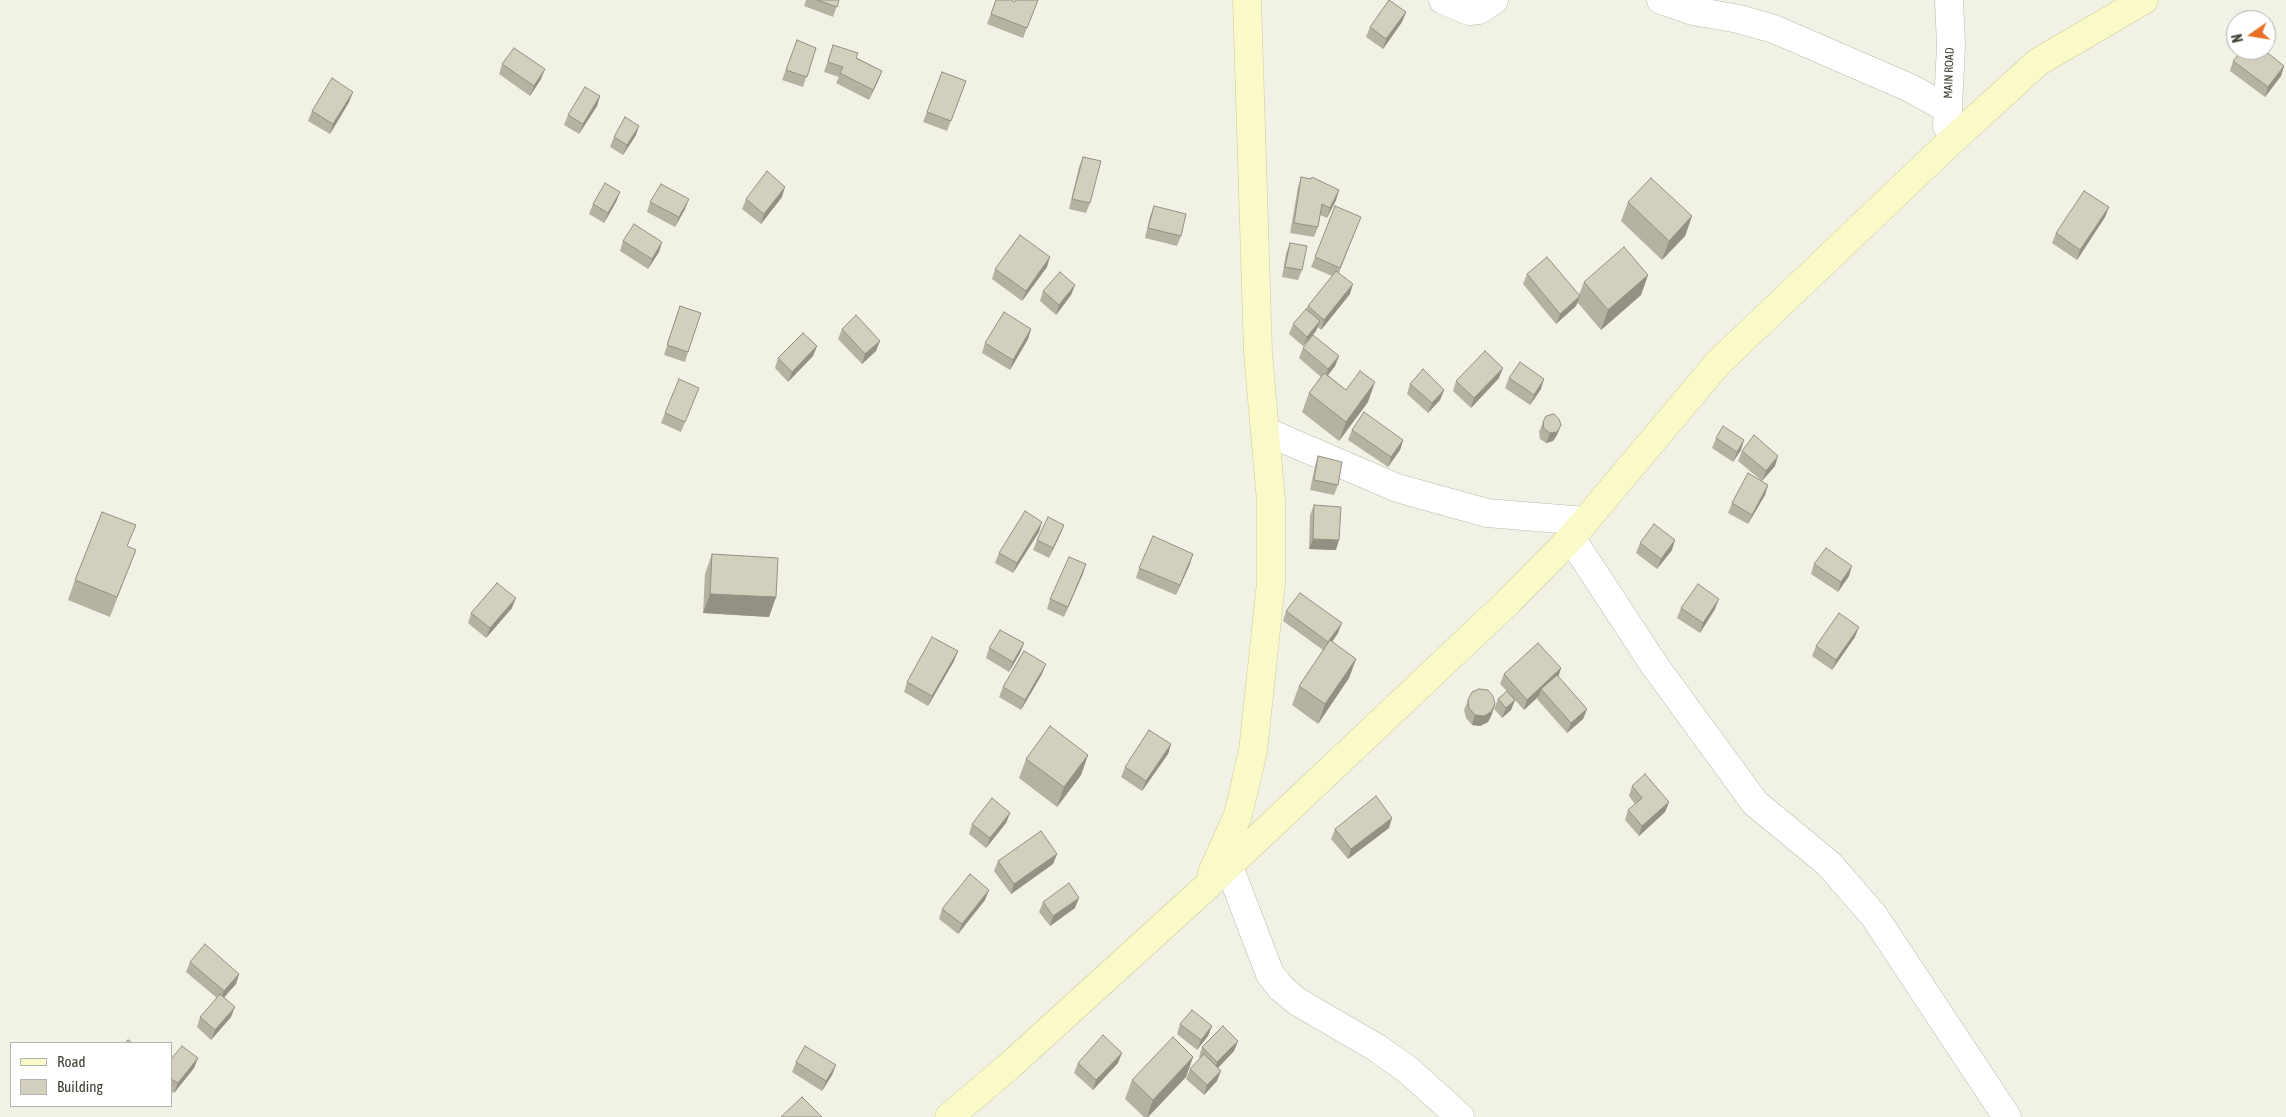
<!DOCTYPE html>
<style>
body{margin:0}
#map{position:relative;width:2286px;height:1117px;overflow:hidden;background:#f1f1e6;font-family:"Asap Condensed",sans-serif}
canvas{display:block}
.legend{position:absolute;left:10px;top:1042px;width:162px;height:65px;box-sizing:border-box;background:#fff;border:1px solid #b4b3af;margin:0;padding:6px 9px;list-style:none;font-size:15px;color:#444136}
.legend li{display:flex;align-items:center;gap:10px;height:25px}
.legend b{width:25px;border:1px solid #b4b3af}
.north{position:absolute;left:2226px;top:10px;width:50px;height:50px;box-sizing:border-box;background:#fff;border:1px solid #b4b3af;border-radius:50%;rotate:257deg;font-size:14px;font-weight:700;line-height:20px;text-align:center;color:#444136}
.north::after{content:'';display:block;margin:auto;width:18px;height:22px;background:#e87026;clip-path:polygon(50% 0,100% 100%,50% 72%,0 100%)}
</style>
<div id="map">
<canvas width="2286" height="1117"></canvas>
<ul class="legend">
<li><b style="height:6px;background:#faf9c8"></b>Road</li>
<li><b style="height:14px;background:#d2cfbc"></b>Building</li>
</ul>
<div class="north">N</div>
</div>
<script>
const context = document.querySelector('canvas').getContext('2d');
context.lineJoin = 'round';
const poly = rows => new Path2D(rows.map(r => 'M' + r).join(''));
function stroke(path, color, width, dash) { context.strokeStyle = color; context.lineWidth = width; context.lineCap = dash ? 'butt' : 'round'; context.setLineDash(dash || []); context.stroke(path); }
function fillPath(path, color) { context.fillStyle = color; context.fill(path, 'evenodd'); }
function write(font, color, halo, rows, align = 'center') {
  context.font = font + ' "Asap Condensed",sans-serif'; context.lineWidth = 4; context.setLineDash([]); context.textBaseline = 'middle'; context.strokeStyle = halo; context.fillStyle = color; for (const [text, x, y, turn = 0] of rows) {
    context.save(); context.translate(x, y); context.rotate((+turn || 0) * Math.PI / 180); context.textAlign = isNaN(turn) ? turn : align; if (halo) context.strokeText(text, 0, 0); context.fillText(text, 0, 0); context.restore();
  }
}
const street = poly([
 [1443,0,1469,11,1479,10,1494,0],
 [1661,0,1693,11,1739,19,1774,29,1910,88,1948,109],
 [1947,126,1951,46,1949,0],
 [1265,431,1397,488,1487,513,1585,521],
 [1571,538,1655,666,1755,803,1829,864,1874,916,2007,1117],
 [1228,864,1270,974,1281,988,1298,1002,1377,1048,1408,1070,1460,1117]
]);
const secondary = poly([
 [1212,873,1238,815,1253,751,1271,583,1271,501,1258,353,1247,0],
 [949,1117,1007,1068,1205,888,1508,602,1571,538,1718,363,1946,146,2038,62,2144,0]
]);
stroke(street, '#bcbaa9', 29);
stroke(secondary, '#cecc99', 29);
stroke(street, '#fff', 28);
stroke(secondary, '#faf9c8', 28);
fillPath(poly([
 [806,0,839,0,833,17,804,6],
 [996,0,1015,2,1038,0,1023,38,987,24],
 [1406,12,1402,22,1383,49,1366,37,1370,27],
 [797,40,816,48,803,87,782,80],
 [833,45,882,71,878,81,869,100,836,83,839,77,824,72],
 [2233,61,2284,66,2281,76,2265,97,2230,71],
 [502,64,541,79,530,96,499,74],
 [942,72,966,81,947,131,923,122],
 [353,92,349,102,330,134,308,121,312,111],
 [600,96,597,106,579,134,564,125,568,115],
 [636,135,623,155,610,147,614,137],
 [1083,157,1090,203,1086,213,1069,209,1079,167],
 [1301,177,1339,190,1336,200,1327,218,1320,215,1318,227,1314,237,1290,233,1298,187],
 [620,192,616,202,604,223,589,214,593,204],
 [782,197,761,224,742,209,746,199],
 [650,202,685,209,675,227,647,212],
 [1628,202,1692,216,1685,236,1662,260,1621,221],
 [1154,206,1181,236,1177,246,1145,238,1150,216],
 [2109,207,2105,217,2077,260,2052,243,2056,233],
 [1361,217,1339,273,1350,294,1321,330,1318,327,1316,331,1303,346,1289,334,1293,324,1306,309,1308,306,1332,276,1311,267,1315,257],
 [623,241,662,242,659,252,648,269,620,251],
 [1290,243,1302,270,1298,280,1282,277,1286,253],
 [1047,267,1022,301,992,279,995,269],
 [1527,274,1579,295,1584,282,1648,275,1641,295,1601,330,1578,303,1576,306,1556,324,1523,284],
 [1075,285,1071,295,1056,315,1040,301,1043,291],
 [680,306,688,352,685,362,664,355],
 [842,329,876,351,862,364,838,339],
 [1031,329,1028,339,1010,370,982,353,985,343],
 [817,346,813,356,788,382,775,368,778,358],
 [1303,348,1339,356,1335,366,1328,375,1346,390,1368,402,1339,441,1302,412,1309,393,1321,377,1299,358],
 [1499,378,1471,408,1453,391,1456,381],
 [1509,378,1541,389,1530,405,1505,388],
 [1410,384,1444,390,1440,400,1428,413,1407,394],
 [699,388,681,432,661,423,665,413],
 [1543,422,1561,425,1557,435,1553,441,1546,443,1540,439,1539,432],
 [1352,430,1403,440,1400,450,1388,467,1348,440],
 [1716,438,1741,450,1733,462,1712,448],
 [1742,451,1775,466,1762,481,1738,461],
 [1318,456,1338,485,1334,495,1310,490,1315,466],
 [1768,485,1765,495,1748,524,1728,513,1732,503],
 [1314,505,1336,550,1309,549,1310,515],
 [1064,525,1060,535,1049,558,1033,550,1037,540],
 [1039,532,1013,573,995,563,999,553],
 [1640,543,1672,550,1657,569,1636,553],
 [128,547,136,550,110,617,68,600,75,580],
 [712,554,776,597,769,617,703,613,705,574],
 [1086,564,1064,617,1047,609,1050,599],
 [1190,564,1176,595,1136,578,1139,568],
 [1814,564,1849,576,1838,592,1811,574],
 [512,608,486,638,468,623,471,613],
 [1681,608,1715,609,1700,633,1677,618],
 [1286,611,1338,633,1332,642,1356,659,1349,678,1318,724,1292,705,1299,686,1323,650,1283,621],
 [1855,637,1832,670,1812,656,1816,646],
 [1024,643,1020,653,1009,672,986,658,989,648],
 [954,661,928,706,904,692,907,682],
 [1561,668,1558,677,1587,709,1583,719,1567,733,1537,699,1539,696,1524,710,1515,700,1511,710,1502,718,1494,709,1498,699,1507,691,1500,684,1504,674],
 [1042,674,1021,710,999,697,1003,687],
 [1468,700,1492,714,1488,722,1480,726,1472,725,1466,718,1464,710],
 [1171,744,1168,754,1142,791,1121,777,1125,767],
 [1088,755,1081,775,1057,807,1019,778,1026,759],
 [1632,786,1669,802,1665,812,1639,836,1625,820,1628,810,1635,804,1629,796],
 [1010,813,1006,823,986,848,969,834,972,824],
 [1389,828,1348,859,1331,839,1335,829],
 [1057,854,1053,864,1011,894,994,871,998,861],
 [985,900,958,934,939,919,942,909],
 [1043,902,1075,908,1050,926,1039,912],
 [190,962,239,974,236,984,224,998,231,1017,211,1040,197,1027,200,1017,217,998,186,972],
 [1180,1024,1212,1026,1208,1036,1197,1050,1177,1034],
 [1202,1047,1234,1051,1218,1068,1217,1081,1204,1095,1186,1079,1190,1069,1200,1058,1199,1057],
 [1193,1057,1186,1077,1148,1117,1144,1117,1125,1099,1132,1080],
 [198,1058,194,1068,174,1093,171,1091,171,1059],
 [796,1062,836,1065,832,1075,822,1091,792,1072],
 [1078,1063,1118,1063,1093,1090,1074,1073]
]), '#b5b2a2');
fillPath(poly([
 [1406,12,1402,22,1383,49,1386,39],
 [2284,66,2281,76,2265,97,2268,87],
 [545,69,541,79,530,96,534,86],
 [882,71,878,81,869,100,873,90],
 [353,92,349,102,330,134,333,124],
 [600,96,597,106,579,134,583,124],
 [639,126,636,135,623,155,627,145],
 [785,187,782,197,761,224,764,214],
 [1339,190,1336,200,1327,218,1330,208],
 [620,192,616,202,604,223,608,213],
 [689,199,685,209,675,227,679,217],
 [2109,207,2105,217,2077,260,2080,250],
 [1692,216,1685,236,1662,260,1669,241],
 [662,242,659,252,648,269,652,259],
 [1050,257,1047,267,1022,301,1026,291],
 [1648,275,1641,295,1601,330,1608,310],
 [1353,284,1350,294,1321,330,1324,320],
 [1075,285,1071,295,1056,315,1059,305],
 [1580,296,1576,306,1556,324,1560,314],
 [1320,321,1316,331,1303,346,1307,337],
 [1031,329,1028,339,1010,370,1013,360],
 [880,341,876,351,862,364,865,354],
 [817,346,813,356,788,382,792,372],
 [1339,356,1335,366,1325,379,1328,369],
 [1503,368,1499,378,1471,408,1474,398],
 [1544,379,1541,389,1530,405,1534,395],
 [1375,382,1368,402,1339,441,1346,422],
 [1444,390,1440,400,1428,413,1432,403],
 [1561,425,1557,435,1553,441,1546,443,1550,433],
 [1403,440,1400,450,1388,467,1391,457],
 [1744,440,1741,450,1733,462,1737,452],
 [1778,456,1775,466,1762,481,1766,471],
 [1768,485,1765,495,1748,524,1752,515],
 [1042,522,1039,532,1013,573,1017,563],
 [1064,525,1060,535,1049,558,1053,548],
 [1313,539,1339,540,1336,550,1309,549],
 [1675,540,1672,550,1657,569,1661,559],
 [1193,554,1190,564,1176,595,1180,585],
 [1086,564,1083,574,1064,617,1068,607],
 [1852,566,1849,576,1838,592,1841,582],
 [710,594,776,597,769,617,703,613],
 [516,598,512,608,486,638,490,628],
 [1719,599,1715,609,1700,633,1703,623],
 [1342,623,1338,633,1325,652,1328,642],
 [1859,627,1855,637,1832,670,1836,660],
 [1024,643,1020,653,1009,672,1013,662],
 [958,651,954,661,928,706,932,696],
 [1356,659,1349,678,1318,724,1325,704],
 [1046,664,1042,674,1021,710,1025,700],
 [1561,668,1558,678,1541,689,1539,696,1524,710,1527,700],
 [1515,700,1511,710,1502,718,1506,708],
 [1495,704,1492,714,1488,722,1480,726,1472,725,1475,715],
 [1587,709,1583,719,1567,733,1571,723],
 [1171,744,1168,754,1142,791,1146,781],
 [1088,755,1081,775,1057,807,1064,787],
 [1669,802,1665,812,1639,836,1642,826],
 [1010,813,1006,823,986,848,990,838],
 [1392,818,1389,828,1348,859,1351,849],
 [1057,854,1053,864,1011,894,1014,884],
 [989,890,985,900,958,934,962,924],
 [1079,898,1075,908,1050,926,1053,916],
 [239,974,236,984,220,1001,224,991],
 [235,1007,231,1017,211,1040,215,1030],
 [1212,1026,1208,1036,1197,1050,1201,1040],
 [1238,1041,1234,1051,1214,1072,1217,1062],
 [1122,1053,1118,1063,1093,1090,1096,1080],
 [1193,1057,1186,1077,1148,1117,1147,1117,1153,1100],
 [198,1058,194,1068,174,1093,178,1083],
 [836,1065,832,1075,822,1091,826,1081],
 [1221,1071,1217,1081,1204,1095,1207,1085]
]), '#939184');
const building = poly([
 [817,0,839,0,837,7,817,0],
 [996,0,1011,0,1015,2,1016,0,1038,0,1027,28,991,14,996,0],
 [1389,0,1406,12,1386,39,1370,27,1389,0],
 [797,40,816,48,807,77,786,70,797,40],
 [833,45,858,53,856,58,882,71,873,90,840,73,843,67,828,62,833,45],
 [514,48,545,69,534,86,502,64,514,48],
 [2242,50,2264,50,2284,66,2268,87,2233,61,2242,50],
 [942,72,966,81,951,121,927,112,942,72],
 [332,78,353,92,333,124,312,111,332,78],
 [585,87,600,96,583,124,568,115,585,87],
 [625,117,639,126,627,145,614,137,625,117],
 [1083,157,1101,161,1090,203,1072,199,1083,157],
 [767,171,785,187,764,214,746,199,767,171],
 [1301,177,1311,179,1312,177,1339,190,1330,208,1322,204,1318,227,1294,223,1301,177],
 [1651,178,1692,216,1669,241,1628,202,1651,178],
 [605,183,620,192,608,213,593,204,605,183],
 [661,184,689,199,679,217,650,202,661,184],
 [2084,191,2109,207,2080,250,2056,233,2084,191],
 [1154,206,1186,214,1181,236,1148,228,1154,206],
 [1335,206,1361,217,1340,268,1315,257,1335,206],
 [634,224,662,242,652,259,623,241,634,224],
 [1020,235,1050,257,1026,291,995,269,1020,235],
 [1290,243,1307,246,1302,270,1285,267,1290,243],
 [1624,247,1648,275,1608,310,1584,282,1624,247],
 [1547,257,1580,296,1560,314,1527,274,1547,257],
 [1336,271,1353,284,1324,320,1308,306,1336,271],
 [1060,272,1075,285,1059,305,1043,291,1060,272],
 [680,306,701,313,688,352,667,345,680,306],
 [1306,309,1320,321,1307,337,1293,324,1306,309],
 [1004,312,1031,329,1013,360,985,343,1004,312],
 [856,315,880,341,865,354,842,329,856,315],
 [803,333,817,346,792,372,778,358,803,333],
 [1313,335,1339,356,1328,369,1303,348,1313,335],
 [1485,351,1503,368,1474,398,1456,381,1485,351],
 [1520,362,1544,379,1534,395,1509,378,1520,362],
 [1423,369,1444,390,1432,403,1410,384,1423,369],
 [1360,371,1375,382,1346,422,1309,393,1324,373,1346,390,1360,371],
 [679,379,699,388,685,422,665,413,679,379],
 [1364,412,1403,440,1391,457,1352,430,1364,412],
 [1554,414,1559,419,1561,425,1557,432,1550,433,1544,429,1543,422,1546,416,1554,414],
 [1723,426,1744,440,1737,452,1716,438,1723,426],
 [1754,435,1778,456,1766,471,1742,451,1754,435],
 [1318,456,1342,462,1338,485,1314,480,1318,456],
 [1748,473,1768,485,1752,515,1732,503,1748,473],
 [1314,505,1341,507,1339,540,1313,539,1314,505],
 [1025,511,1042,522,1017,563,999,553,1025,511],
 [102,512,136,525,127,546,136,550,117,597,75,580,102,512],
 [1048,517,1064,525,1053,548,1037,540,1048,517],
 [1654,524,1675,540,1661,559,1640,543,1654,524],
 [1153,536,1193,554,1180,585,1139,568,1153,536],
 [1826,548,1852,566,1841,582,1814,564,1826,548],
 [712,554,778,558,776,597,710,594,712,554],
 [1069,557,1086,564,1068,607,1050,599,1069,557],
 [497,583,516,598,490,628,471,613,497,583],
 [1698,584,1719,599,1703,623,1681,608,1698,584],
 [1300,593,1342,623,1328,642,1286,611,1300,593],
 [1839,613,1859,627,1836,660,1816,646,1839,613],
 [1000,630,1024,643,1013,662,989,648,1000,630],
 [932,637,958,651,932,696,907,682,932,637],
 [1330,640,1356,659,1325,704,1299,686,1330,640],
 [1538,643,1561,668,1527,700,1504,674,1538,643],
 [1024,651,1046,664,1025,700,1003,687,1024,651],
 [1557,675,1587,709,1571,723,1541,689,1557,675],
 [1479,689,1488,690,1493,696,1495,704,1491,712,1484,716,1475,715,1469,708,1468,700,1472,692,1479,689],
 [1507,691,1515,700,1506,708,1498,699,1507,691],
 [1050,726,1088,755,1064,787,1026,759,1050,726],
 [1149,730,1171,744,1146,781,1125,767,1149,730],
 [1645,774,1669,802,1642,826,1628,810,1642,798,1632,786,1645,774],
 [1376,796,1392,818,1351,849,1335,829,1376,796],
 [992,798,1010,813,990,838,972,824,992,798],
 [1041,831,1057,854,1014,884,998,861,1041,831],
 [970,874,989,890,962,924,942,909,970,874],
 [1069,883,1079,898,1053,916,1043,902,1069,883],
 [205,944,239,974,224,991,190,962,205,944],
 [220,994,235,1007,215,1030,200,1017,220,994],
 [1192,1010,1212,1026,1201,1040,1180,1024,1192,1010],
 [1223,1026,1238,1041,1217,1062,1202,1047,1223,1026],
 [1103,1035,1122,1053,1096,1080,1078,1063,1103,1035],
 [1173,1037,1193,1057,1153,1100,1132,1080,1173,1037],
 [128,1040,132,1043,125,1043,128,1040],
 [182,1046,198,1058,178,1083,171,1079,171,1059,182,1046],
 [805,1046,836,1065,826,1081,796,1062,805,1046],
 [1204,1054,1221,1071,1207,1085,1190,1069,1204,1054],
 [802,1097,822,1117,781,1117,802,1097]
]);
fillPath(building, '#d2cfbc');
stroke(building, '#939184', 1);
write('12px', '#444136', '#fff', [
 ["MAIN ROAD",1949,73,-88]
]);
</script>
